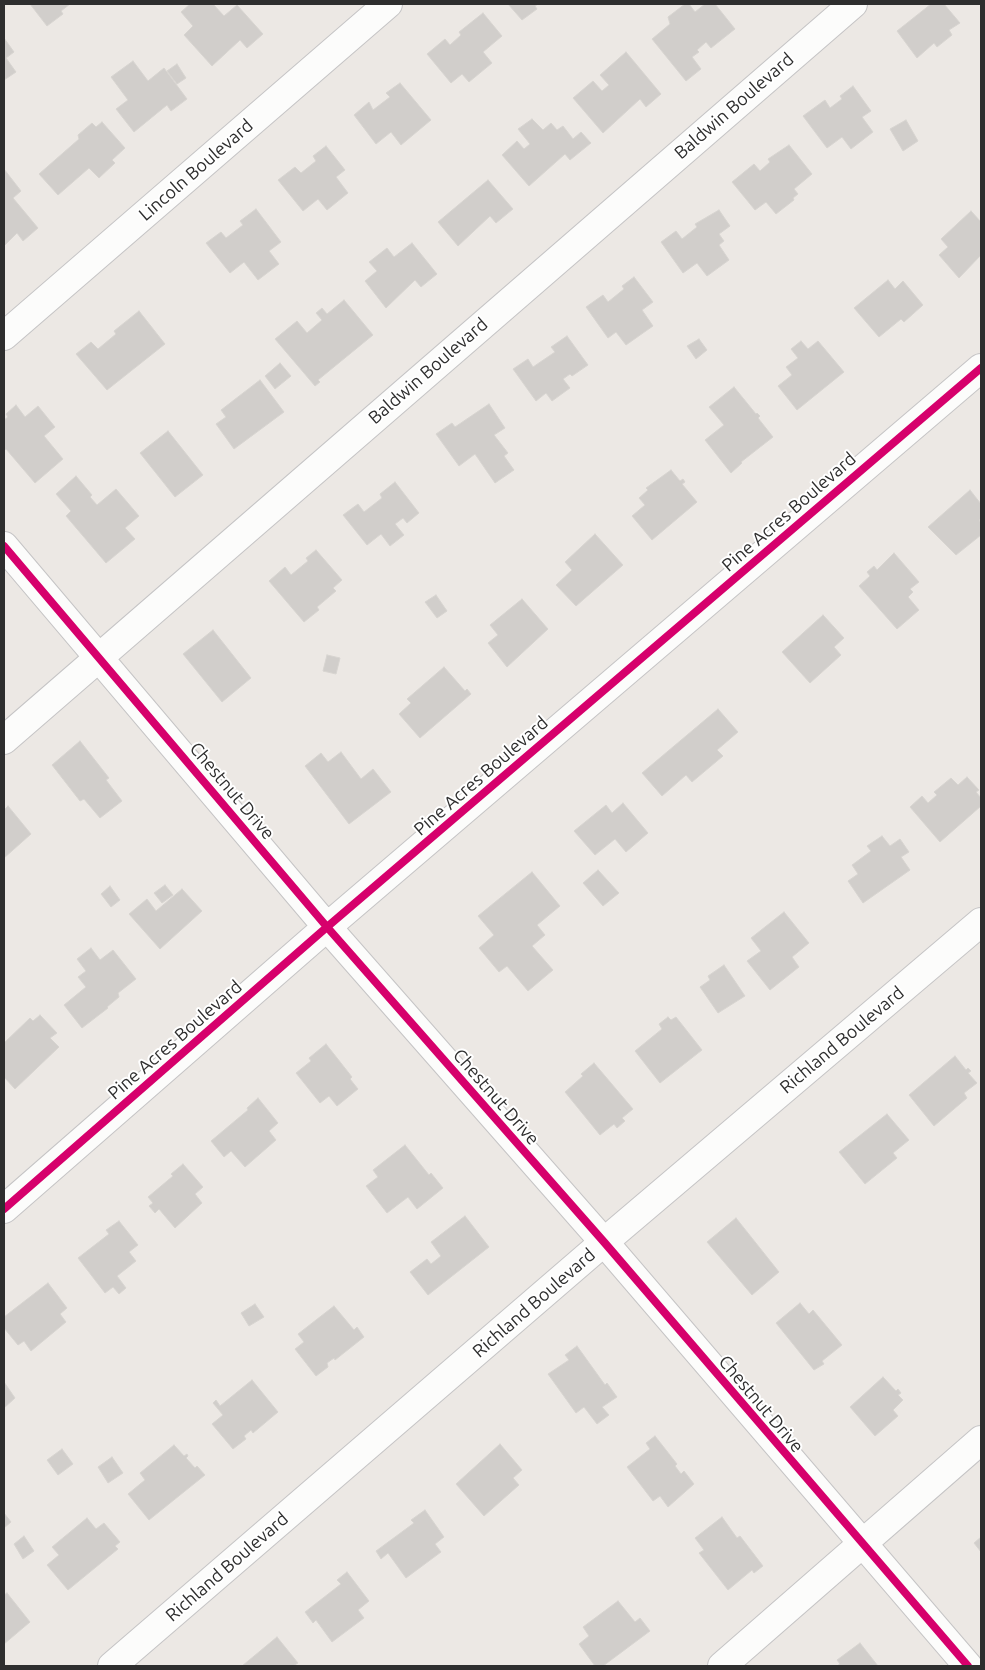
<!DOCTYPE html>
<style>
body{margin:0}
#map{position:relative;width:985px;height:1670px;overflow:hidden;background:#ece8e4;font-family:Ubuntu,sans-serif}
canvas{display:block}
.frame{position:absolute;inset:0;border:5px solid #2e2e2e;pointer-events:none}
</style>
<div id="map">
<canvas width="985" height="1670"></canvas>
<div class="frame"></div>
</div>
<script>
const context = document.querySelector('canvas').getContext('2d');
context.lineJoin = 'round';
function fillPath(path, color) { context.fillStyle = color; context.fill(path, 'evenodd'); }
const poly = rows => new Path2D(rows.map(r => 'M' + r).join(''));
function stroke(path, color, width, dash) { context.strokeStyle = color; context.lineWidth = width; context.lineCap = dash ? 'butt' : 'round'; context.setLineDash(dash || []); context.stroke(path); }
function write(font, color, halo, rows, align = 'center') {
  context.font = font + ' Ubuntu,sans-serif'; context.lineWidth = 4; context.setLineDash([]); context.textBaseline = 'middle'; context.strokeStyle = halo; context.fillStyle = color; for (const [text, x, y, turn = 0] of rows) {
    context.save(); context.translate(x, y); context.rotate((+turn || 0) * Math.PI / 180); context.textAlign = isNaN(turn) ? turn : align; if (halo) context.strokeText(text, 0, 0); context.fillText(text, 0, 0); context.restore();
  }
}
const building = poly([
 [30,4,70,4,61,11,63,14,47,26,30,4],
 [190,4,213,4,224,16,237,5,263,34,247,48,240,40,212,66,184,35,193,26,181,12,190,4],
 [508,4,538,4,535,6,537,9,522,20,508,4],
 [685,4,689,4,695,12,705,4,715,4,735,29,711,48,706,42,697,50,699,52,692,57,701,69,686,81,652,39,670,24,668,17,685,4],
 [931,4,944,4,960,23,949,30,952,35,937,47,934,43,917,58,897,31,931,4],
 [483,13,502,36,483,52,492,63,469,82,462,74,451,83,427,54,445,39,450,45,461,35,459,32,483,13],
 [4,38,14,52,6,58,16,72,4,80,4,38],
 [626,52,661,94,646,107,640,99,603,133,573,98,593,81,602,91,609,85,600,75,626,52],
 [133,61,148,81,164,68,187,99,171,111,167,105,134,132,116,109,128,100,111,77,133,61],
 [177,64,186,78,177,84,167,71,177,64],
 [400,83,431,120,401,145,391,132,376,144,354,115,369,102,373,110,390,97,386,93,400,83],
 [853,86,871,111,862,117,873,132,851,149,842,137,827,148,803,116,825,100,830,108,842,99,840,96,853,86],
 [532,119,543,130,551,123,557,130,563,126,573,139,581,132,591,143,570,160,565,154,529,186,502,155,517,141,524,149,530,144,518,129,532,119],
 [906,120,918,141,903,151,890,129,906,120],
 [102,122,125,148,112,160,115,163,99,178,89,168,58,195,39,174,79,139,78,135,92,123,96,127,102,122],
 [789,145,812,174,794,189,798,194,793,198,794,200,776,214,766,202,755,210,732,182,754,164,760,171,770,162,768,159,789,145],
 [326,146,345,170,336,177,348,193,327,210,318,199,303,211,278,180,295,167,301,173,316,161,313,156,326,146],
 [4,169,21,191,13,198,38,228,23,241,17,233,4,246,4,169],
 [488,180,513,209,496,223,490,216,458,246,438,222,488,180],
 [256,209,281,242,269,251,279,264,258,280,244,262,230,273,206,243,221,232,226,238,243,225,240,221,256,209],
 [719,210,730,226,719,234,724,241,719,245,729,260,707,276,697,263,683,273,661,242,676,231,682,239,697,227,695,224,719,210],
 [971,211,981,222,981,255,959,278,939,255,948,247,941,239,971,211],
 [412,243,437,274,421,287,415,280,386,308,365,281,377,271,369,262,387,248,394,257,412,243],
 [634,277,653,302,642,310,653,326,626,345,616,332,608,338,586,307,603,295,608,302,624,289,622,286,634,277],
 [888,280,895,289,903,281,923,305,904,322,901,319,879,337,854,308,888,280],
 [344,300,373,335,318,380,320,382,315,386,275,339,297,321,307,333,322,320,316,313,322,308,327,314,344,300],
 [139,311,165,344,107,390,76,354,91,342,98,349,116,334,114,331,139,311],
 [567,336,588,365,572,376,570,374,563,379,570,388,552,401,546,393,536,401,513,369,528,359,533,367,555,352,551,347,567,336],
 [699,339,707,350,696,359,687,346,699,339],
 [801,341,808,349,818,341,844,372,797,410,778,386,792,375,786,367,798,358,791,349,801,341],
 [280,363,291,376,275,389,265,376,280,363],
 [260,380,284,412,234,449,216,424,226,417,221,410,260,380],
 [734,387,756,414,757,413,760,416,758,418,773,437,741,462,742,463,731,473,705,440,724,425,709,407,734,387],
 [489,404,505,428,494,435,508,453,504,456,514,470,495,483,475,454,459,466,436,434,452,423,455,427,489,404],
 [16,405,25,417,38,406,55,427,44,436,63,459,35,483,6,449,4,451,4,420,8,417,6,414,16,405],
 [168,431,203,475,175,497,140,453,168,431],
 [671,470,680,481,683,479,685,482,682,484,697,502,652,540,632,516,645,505,639,498,648,490,646,488,671,470],
 [76,476,92,495,90,497,97,505,116,489,139,516,125,528,135,539,106,563,66,516,71,511,56,494,76,476],
 [395,482,419,513,407,523,403,518,395,524,404,535,390,546,381,534,367,545,343,515,358,504,364,512,382,498,380,494,395,482],
 [970,490,981,504,981,518,979,520,981,523,981,535,956,555,928,527,970,490],
 [595,534,623,565,576,606,556,585,572,570,565,562,595,534],
 [316,550,342,580,333,588,336,591,317,607,319,610,304,622,269,581,285,567,291,575,308,561,306,558,316,550],
 [894,553,919,582,910,589,913,592,908,597,919,610,897,629,859,586,870,576,867,572,874,566,877,570,894,553],
 [436,595,447,611,437,618,425,602,436,595],
 [522,599,548,629,507,667,488,643,498,635,490,625,522,599],
 [823,615,844,638,834,647,841,655,810,683,782,652,823,615],
 [213,630,251,678,222,702,183,654,213,630],
 [327,655,340,658,336,674,323,671,327,655],
 [444,667,465,691,467,689,471,694,420,738,399,714,411,703,407,699,444,667],
 [718,709,738,732,717,750,723,756,692,782,686,775,662,796,642,773,718,709],
 [80,741,109,778,106,780,122,801,100,818,84,799,80,801,52,765,80,741],
 [341,752,361,779,373,769,391,792,349,824,305,766,321,753,328,762,341,752],
 [967,777,979,790,976,792,981,798,981,806,940,842,910,807,922,796,928,803,937,795,934,792,951,778,958,785,967,777],
 [623,803,648,833,626,852,615,839,595,855,574,831,606,805,612,813,623,803],
 [8,806,31,834,4,858,4,810,8,806],
 [882,836,890,846,900,839,909,852,901,857,910,870,863,903,848,881,858,874,852,865,871,851,867,846,882,836],
 [598,870,619,893,603,906,583,883,598,870],
 [532,872,560,906,537,925,545,935,532,946,553,970,528,991,507,966,499,972,479,948,494,935,478,916,532,872],
 [165,885,173,895,162,903,154,893,165,885],
 [110,886,120,900,111,907,101,894,110,886],
 [182,889,202,911,160,949,129,914,147,899,156,911,182,889],
 [784,912,809,943,792,957,799,967,770,990,747,961,761,951,751,938,784,912],
 [91,948,100,960,113,950,136,979,118,993,119,997,107,1007,108,1008,82,1028,64,1005,86,987,78,977,86,971,77,959,91,948],
 [724,965,745,996,718,1013,700,987,710,980,708,976,724,965],
 [40,1015,57,1033,50,1038,59,1047,15,1089,4,1077,4,1043,30,1018,33,1021,40,1015],
 [668,1017,671,1020,676,1017,702,1050,660,1083,635,1051,662,1029,659,1024,668,1017],
 [326,1044,352,1077,350,1079,358,1089,337,1106,329,1096,320,1103,296,1073,311,1061,309,1058,326,1044],
 [955,1056,966,1070,968,1068,971,1071,968,1073,977,1083,964,1093,967,1098,934,1126,909,1095,955,1056],
 [594,1063,633,1109,622,1118,625,1121,617,1128,614,1124,600,1135,565,1092,583,1076,581,1074,594,1063],
 [258,1098,278,1123,269,1131,276,1140,245,1167,231,1151,224,1157,211,1141,248,1110,247,1108,258,1098],
 [887,1114,909,1140,893,1153,897,1158,865,1184,839,1152,887,1114],
 [405,1145,429,1175,431,1173,443,1188,417,1209,408,1197,387,1213,366,1186,378,1177,373,1170,405,1145],
 [183,1164,203,1187,195,1194,202,1203,175,1228,159,1209,155,1213,149,1206,153,1203,148,1197,173,1176,171,1174,183,1164],
 [465,1216,489,1247,428,1295,410,1272,427,1259,431,1264,441,1256,431,1242,465,1216],
 [736,1218,779,1272,752,1295,707,1242,736,1218],
 [119,1221,138,1245,129,1252,136,1261,117,1276,126,1288,119,1294,113,1287,105,1293,78,1258,109,1234,106,1230,119,1221],
 [48,1283,67,1308,60,1314,66,1322,31,1351,24,1341,18,1345,4,1328,4,1317,48,1283],
 [800,1303,809,1314,813,1310,842,1345,822,1361,824,1364,814,1370,776,1323,800,1303],
 [255,1304,264,1317,249,1326,241,1313,255,1304],
 [334,1306,354,1330,357,1327,364,1337,335,1360,334,1358,327,1363,328,1367,316,1376,295,1349,304,1342,298,1334,334,1306],
 [577,1346,605,1385,607,1383,617,1397,602,1407,609,1415,597,1424,584,1407,576,1413,548,1374,569,1360,565,1355,577,1346],
 [883,1377,896,1391,898,1389,901,1393,898,1395,903,1400,893,1410,898,1416,875,1436,850,1407,883,1377],
 [252,1380,278,1412,253,1433,251,1430,244,1436,246,1439,233,1449,212,1424,223,1415,213,1403,216,1400,220,1406,252,1380],
 [4,1382,15,1398,4,1408,4,1382],
 [655,1436,677,1464,675,1466,681,1474,684,1471,694,1484,668,1507,660,1496,653,1501,627,1467,650,1449,646,1443,655,1436],
 [500,1444,522,1470,513,1478,519,1485,484,1516,456,1484,500,1444],
 [174,1445,184,1456,187,1454,188,1456,186,1458,195,1468,197,1466,205,1475,149,1520,128,1494,145,1480,140,1473,174,1445],
 [62,1449,73,1464,58,1475,47,1460,62,1449],
 [112,1457,123,1473,108,1483,98,1467,112,1457],
 [425,1510,444,1537,435,1544,441,1552,406,1578,388,1553,381,1559,376,1551,414,1523,411,1520,425,1510],
 [4,1513,11,1522,4,1528,4,1513],
 [722,1517,737,1538,740,1536,763,1566,754,1573,752,1570,728,1590,699,1553,704,1550,695,1538,722,1517],
 [87,1518,96,1529,104,1523,120,1542,115,1546,118,1549,68,1590,47,1565,59,1555,52,1547,87,1518],
 [24,1536,34,1551,23,1559,14,1544,24,1536],
 [981,1537,981,1552,974,1543,981,1537],
 [347,1572,369,1601,358,1610,364,1618,332,1642,316,1620,313,1623,305,1612,341,1584,337,1580,347,1572],
 [7,1593,30,1622,4,1644,4,1595,7,1593],
 [618,1601,635,1622,640,1618,650,1631,603,1666,595,1666,579,1644,589,1636,583,1627,618,1601],
 [277,1637,298,1663,293,1666,242,1666,277,1637],
 [860,1643,878,1666,837,1666,840,1664,837,1660,860,1643]
]);
fillPath(building, '#d1cecb');
stroke(building, '#d7d4d0', 1);
const minor = poly([
 [4,336,388,4],
 [4,546,327,927,604,1242,968,1666],
 [4,740,853,4],
 [4,1209,327,927,981,368],
 [112,1666,604,1242,981,922],
 [722,1666,981,1440]
]);
stroke(minor, '#c5c4c5', 30);
stroke(minor, '#fcfcfb', 28);
stroke(poly([
 [4,546,327,927,604,1242,968,1666],
 [4,1209,327,927,981,368]
]), '#d6006c', 8);
write('18px', '#2e2e2e', '#fff', [
 ["Baldwin Boulevard",734,106,-41],
 ["Lincoln Boulevard",196,170,-41],
 ["Baldwin Boulevard",428,371,-41],
 ["Pine Acres Boulevard",789,512,-41],
 ["Pine Acres Boulevard",481,776,-41],
 ["Chestnut Drive",232,791,50],
 ["Pine Acres Boulevard",175,1040,-41],
 ["Richland Boulevard",842,1040,-40],
 ["Chestnut Drive",496,1097,49],
 ["Richland Boulevard",534,1303,-41],
 ["Chestnut Drive",761,1404,50],
 ["Richland Boulevard",227,1567,-41]
]);
</script>
